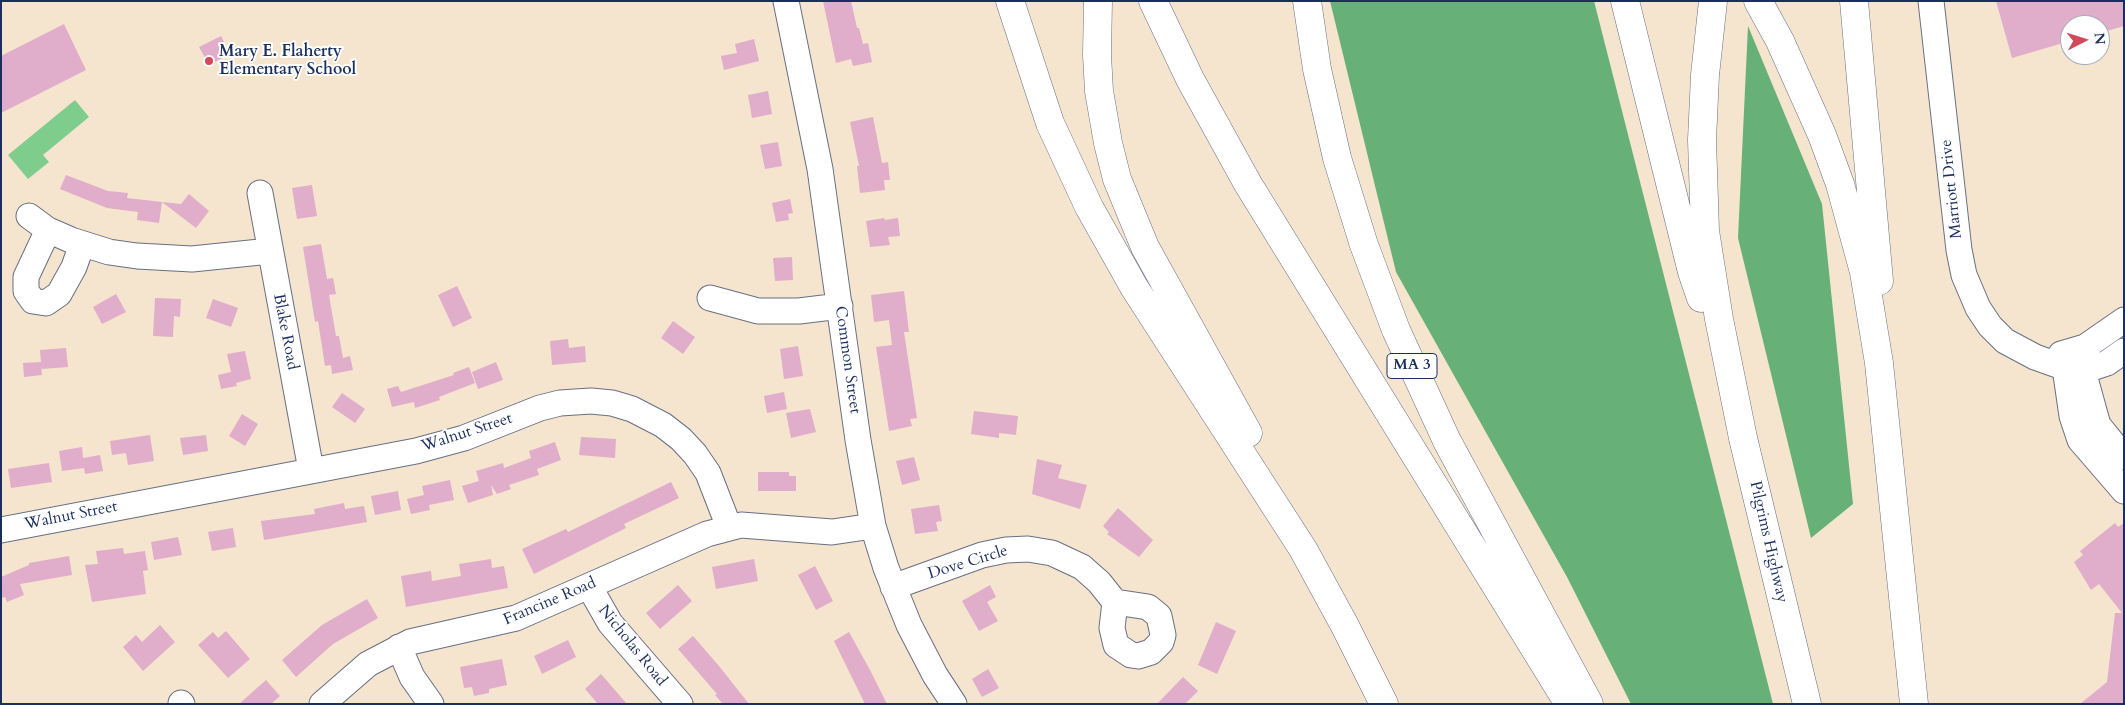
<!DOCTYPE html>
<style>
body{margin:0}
#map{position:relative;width:2125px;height:705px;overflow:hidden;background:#f5e5ce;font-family:Cardo,serif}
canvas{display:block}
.frame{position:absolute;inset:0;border:2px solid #1b2f5e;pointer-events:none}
.north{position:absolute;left:2060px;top:15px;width:50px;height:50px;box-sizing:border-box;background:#fff;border:1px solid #a4acbf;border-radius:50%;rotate:85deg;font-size:14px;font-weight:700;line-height:20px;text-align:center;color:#1b2f5e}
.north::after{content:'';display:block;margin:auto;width:18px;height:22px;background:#d1495b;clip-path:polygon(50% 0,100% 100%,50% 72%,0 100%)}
</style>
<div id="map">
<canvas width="2125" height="705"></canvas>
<div class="frame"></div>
<div class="north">N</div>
</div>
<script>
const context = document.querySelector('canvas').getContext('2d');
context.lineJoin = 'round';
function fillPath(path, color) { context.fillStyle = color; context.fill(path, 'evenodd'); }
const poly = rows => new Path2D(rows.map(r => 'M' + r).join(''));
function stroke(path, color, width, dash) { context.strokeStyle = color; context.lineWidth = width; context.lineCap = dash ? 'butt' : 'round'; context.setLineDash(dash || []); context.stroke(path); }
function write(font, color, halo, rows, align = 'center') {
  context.font = font + ' Cardo,serif'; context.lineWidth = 4; context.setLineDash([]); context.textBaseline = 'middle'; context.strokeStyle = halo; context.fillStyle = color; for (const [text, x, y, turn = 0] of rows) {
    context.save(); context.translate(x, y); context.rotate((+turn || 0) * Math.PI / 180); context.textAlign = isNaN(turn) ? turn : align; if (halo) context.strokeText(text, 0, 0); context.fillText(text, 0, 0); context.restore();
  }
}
fillPath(poly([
 [75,100,89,117,43,155,49,162,28,179,8,155]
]), '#7fcd8d');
fillPath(poly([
 [1330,1,1594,1,1773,704,1631,704,1567,577,1396,272],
 [1748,26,1822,204,1853,504,1811,538,1738,238]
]), '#67b078');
fillPath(poly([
 [823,1,851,1,857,28,859,28,863,44,868,43,872,62,853,66,851,59,836,63],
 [1996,1,2124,1,2124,26,2100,33,2100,25,2070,25,2070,41,2012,58],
 [64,24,86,70,1,113,1,56],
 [221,36,230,54,209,65,199,47],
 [754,39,759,61,724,70,721,56,737,53,735,44],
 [768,91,772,114,752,118,748,95],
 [873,117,882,163,888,162,890,180,884,180,885,190,860,193,857,166,859,166,850,122],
 [778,142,782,166,765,169,760,145],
 [66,175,108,191,128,193,127,198,162,202,159,223,137,220,138,212,107,208,60,189],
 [312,185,317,216,297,219,292,188],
 [189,194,209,211,196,228,162,202,181,204],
 [790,199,793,213,788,214,789,220,776,222,772,203],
 [884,218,885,220,898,218,900,236,888,237,890,245,870,247,866,221],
 [321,244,327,279,333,278,336,294,329,295,336,336,339,336,343,358,350,356,353,370,332,374,331,365,325,366,318,321,315,322,303,247],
 [792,257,793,280,775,281,773,258],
 [457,286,472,318,453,327,438,295],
 [904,291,909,332,904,332,917,418,910,419,912,426,889,431,876,347,892,345,889,320,874,322,871,295],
 [116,294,126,312,102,324,93,307],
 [155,298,181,299,180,317,174,316,173,337,153,336],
 [213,299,238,308,231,327,206,318],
 [673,321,695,337,683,354,661,338],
 [568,339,569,348,585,346,586,362,552,365,550,341],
 [798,346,803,376,784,379,780,349],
 [66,348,68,367,41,369,41,365,42,375,24,377,23,363,41,362,40,350],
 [245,351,251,379,236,383,237,386,221,389,218,375,231,372,227,354],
 [496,362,503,380,478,389,472,372],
 [469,367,475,383,439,397,440,400,415,408,414,402,392,407,387,389,398,386,401,392,454,375,453,373],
 [784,392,787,409,767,413,764,396],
 [342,393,365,409,355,423,332,407],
 [810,409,816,432,791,438,786,413],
 [974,411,1018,416,1016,435,999,433,999,438,971,434],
 [242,414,258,424,245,446,229,436],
 [150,435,154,461,128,465,126,453,112,455,110,441],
 [206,435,208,451,183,455,180,438],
 [581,437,616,439,615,458,579,455],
 [555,442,561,460,537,469,539,475,509,485,511,489,497,494,491,485,493,495,468,503,462,486,479,481,476,471,503,463,504,468,531,458,529,451],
 [82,447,83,458,100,455,103,471,85,474,84,468,62,471,59,451],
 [914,457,920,480,902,485,896,461],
 [1037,459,1062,465,1058,478,1087,485,1080,509,1032,494],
 [49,463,52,482,11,488,8,469],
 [758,472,789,472,789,476,796,476,796,491,758,491],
 [450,480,454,500,429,505,430,510,411,514,407,499,424,495,422,486],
 [671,482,679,498,624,524,626,528,534,574,522,549,566,529,568,532],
 [398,491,401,510,375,515,371,496],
 [344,503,345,509,364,506,367,522,264,540,261,521,315,514,314,509],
 [939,505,942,521,936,522,938,531,915,534,911,509],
 [1118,508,1153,540,1139,557,1107,534,1109,532,1103,526],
 [2115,523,2118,527,2124,523,2124,704,2080,704,2107,682,2115,613,2122,613,2099,584,2091,590,2074,562,2083,555,2080,551],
 [233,528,236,547,212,551,208,532],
 [178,537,182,555,154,560,151,542],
 [123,548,124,554,145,551,148,570,143,571,146,594,92,602,85,565,98,564,96,551],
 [69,556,72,575,20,584,24,595,7,602,5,597,1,598,1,577,29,565,29,563],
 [491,559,492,568,504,566,508,588,406,607,401,576,431,571,432,581,461,576,459,564],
 [754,559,758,581,716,589,712,567],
 [815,566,833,601,816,610,798,575],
 [678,585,692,601,660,629,646,613],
 [990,585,996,597,987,602,998,621,979,631,962,601],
 [367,599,378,618,333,644,296,677,282,660,322,625],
 [1216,622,1236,631,1217,674,1198,665],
 [160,625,175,642,143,671,123,647,136,635,142,642],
 [226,631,250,659,228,678,198,645,213,632,218,638],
 [849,632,870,670,887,704,865,704,834,641],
 [693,636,719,666,749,704,723,704,715,695,717,694,678,649],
 [568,640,576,657,542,674,534,656],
 [502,659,507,685,489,689,489,693,474,696,472,687,464,688,460,667],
 [988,669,999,688,982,697,972,679],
 [601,674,627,704,598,704,585,689],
 [1183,677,1198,691,1185,704,1157,704],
 [266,680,280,696,271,704,239,704]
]), '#e0adca');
const minor = poly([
 [786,1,820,169,858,440,873,526,886,568,909,625,935,675,954,704],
 [1931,1,1959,250,1964,275,1978,308,1990,326,2005,341,2035,357,2063,367,2095,367,2107,363,2124,351],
 [260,193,311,470],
 [29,216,48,230,71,240,109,252,137,256,192,259,270,251],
 [48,230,26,277,26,291,33,301,46,303,59,294,74,267,82,244],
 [710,298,758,311,799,311,840,306],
 [2078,353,2098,425,2124,457],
 [2061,354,2085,347,2124,320],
 [2063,354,2072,416,2080,440,2124,491],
 [1,530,416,451,464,438,540,408,560,403,591,401,612,403,632,409,663,425,681,439,695,454,708,473,729,527],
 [589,586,610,623,680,704],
 [893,587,982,555,1006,550,1028,549,1052,553,1082,567,1099,582,1115,602],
 [1115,602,1148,607,1159,616,1163,635,1161,642,1151,652,1138,656,1131,655,1116,645,1112,628,1115,602],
 [399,647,412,677,431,704],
 [181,703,182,704],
 [322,704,368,664,410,642,516,618,707,534,741,525,832,532,873,526]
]);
const highway = poly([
 [1010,1,1050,123,1089,207,1134,287,1303,549,1345,626,1384,704],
 [1098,1,1097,55,1099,91,1108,143,1117,179,1145,247,1248,433],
 [1153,1,1190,79,1248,184,1569,704],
 [1307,1,1317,69,1337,158,1364,245,1396,330,1447,441,1589,704],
 [1625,1,1692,272,1701,298],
 [1713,1,1705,75,1702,140,1705,231,1719,319,1743,438,1807,704],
 [1758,1,1780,41,1822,135,1840,184,1864,272,1879,363,1914,704],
 [1854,1,1879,281]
]);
stroke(minor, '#676f85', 27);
stroke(highway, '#676f85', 29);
stroke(minor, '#fff', 25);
stroke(highway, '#fff', 28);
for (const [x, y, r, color] of [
 [209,61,5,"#d1495b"]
]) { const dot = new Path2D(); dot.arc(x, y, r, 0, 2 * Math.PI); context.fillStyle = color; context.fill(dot); stroke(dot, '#fff', 2); }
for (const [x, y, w] of [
 [1412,366,50]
]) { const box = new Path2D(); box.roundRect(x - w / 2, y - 12.5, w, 25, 4); context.fillStyle = '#fff'; context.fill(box); stroke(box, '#1b2f5e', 1); }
write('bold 15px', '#1b2f5e', null, [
 ["MA 3",1412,366]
]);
write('bold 16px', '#1b2f5e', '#fff', [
 ["Mary E. Flaherty",219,52],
 ["Elementary School",219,70]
], 'left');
write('16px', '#1b2f5e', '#fff', [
 ["Marriott Drive",1952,189,-96],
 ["Blake Road",285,332,79],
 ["Common Street",847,360,82],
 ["Walnut Street",467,433,-18],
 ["Walnut Street",71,516,-11],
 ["Pilgrims Highway",1768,542,77],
 ["Dove Circle",968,563,-17],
 ["Francine Road",550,602,-23],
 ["Nicholas Road",632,646,51]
]);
</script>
